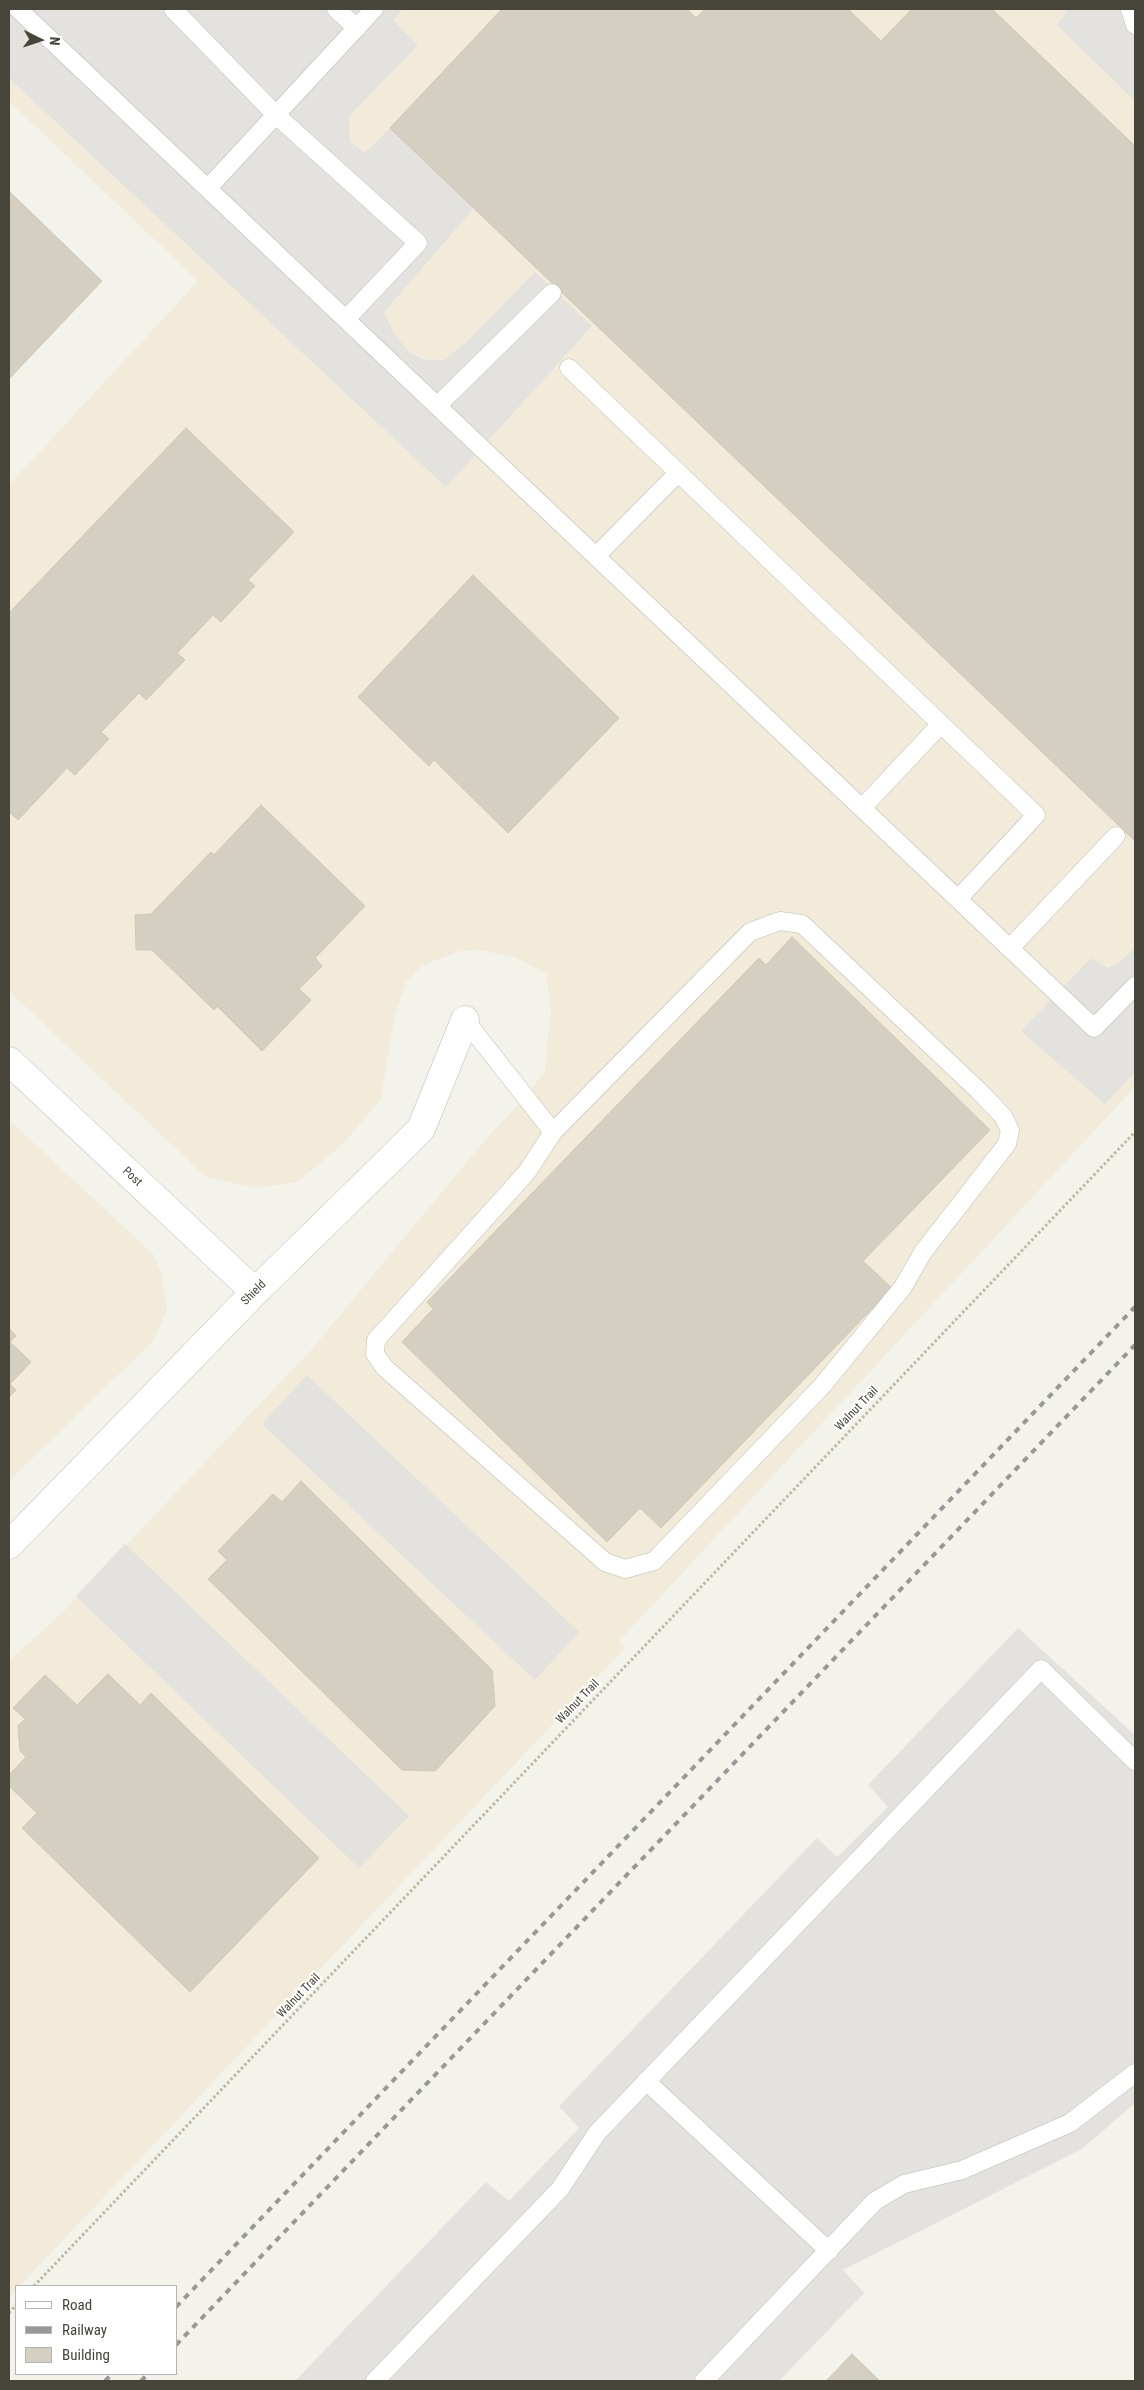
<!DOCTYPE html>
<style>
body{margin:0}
#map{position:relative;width:1144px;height:2390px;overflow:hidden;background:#f3f2eb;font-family:"Roboto Condensed",sans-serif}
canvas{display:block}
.frame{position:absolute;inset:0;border:10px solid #474439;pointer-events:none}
.legend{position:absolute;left:15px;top:2285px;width:162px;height:90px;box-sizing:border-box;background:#fff;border:1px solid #b5b4b0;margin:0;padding:6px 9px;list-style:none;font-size:15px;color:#474439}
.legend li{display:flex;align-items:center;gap:10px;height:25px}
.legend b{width:25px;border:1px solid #b5b4b0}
.north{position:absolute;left:15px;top:15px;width:50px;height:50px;-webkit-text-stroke:4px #fff;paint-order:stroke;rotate:94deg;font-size:14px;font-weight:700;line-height:20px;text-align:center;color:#474439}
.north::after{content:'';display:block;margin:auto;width:18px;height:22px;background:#474439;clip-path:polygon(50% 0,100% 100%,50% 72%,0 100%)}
</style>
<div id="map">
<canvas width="1144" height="2390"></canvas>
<div class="frame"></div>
<ul class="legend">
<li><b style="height:6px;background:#fff"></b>Road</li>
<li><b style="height:6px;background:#989898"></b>Railway</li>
<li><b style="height:14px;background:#d4cfc1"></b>Building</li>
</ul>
<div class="north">N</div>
</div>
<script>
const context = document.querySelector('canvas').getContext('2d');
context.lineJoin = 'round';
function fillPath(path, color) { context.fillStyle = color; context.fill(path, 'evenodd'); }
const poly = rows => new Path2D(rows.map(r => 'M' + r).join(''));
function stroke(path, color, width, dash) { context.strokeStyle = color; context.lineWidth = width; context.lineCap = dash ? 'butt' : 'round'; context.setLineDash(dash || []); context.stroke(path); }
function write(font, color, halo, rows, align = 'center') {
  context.font = font + ' "Roboto Condensed",sans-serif'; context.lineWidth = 4; context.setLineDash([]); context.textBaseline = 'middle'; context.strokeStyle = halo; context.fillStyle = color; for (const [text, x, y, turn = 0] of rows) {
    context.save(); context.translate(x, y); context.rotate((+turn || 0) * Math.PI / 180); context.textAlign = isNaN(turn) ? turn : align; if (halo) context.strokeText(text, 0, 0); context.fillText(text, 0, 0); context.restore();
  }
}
fillPath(poly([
 [9,9,1135,9,1135,1087,619,1641,625,1648,9,2297,9,1661,63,1612,312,1349,486,1139,524,1099,545,1071,551,1008,546,974,515,957,479,950,460,951,421,966,405,984,395,1014,381,1099,343,1144,297,1182,256,1188,206,1177,9,991,9,485,198,281,9,101],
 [9,1120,154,1255,162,1276,167,1309,153,1341,9,1481]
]), '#f2ebd9');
fillPath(poly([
 [9,9,403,9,393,20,418,45,349,116,350,142,365,153,390,128,474,208,384,312,394,334,411,354,426,360,443,360,467,342,535,272,592,326,446,487,9,78],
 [1069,9,1135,9,1135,101,1057,25],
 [1135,948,1135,1072,1105,1104,1021,1031,1091,958,1108,968,1120,962],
 [307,1375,579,1632,535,1680,262,1424],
 [125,1544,409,1816,359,1868,76,1596],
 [1018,1628,1135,1735,1135,2103,1082,2149,843,2270,864,2293,779,2381,295,2381,486,2182,509,2201,579,2128,559,2106,817,1838,837,1857,888,1807,868,1785]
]), '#e3e2df');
const building = poly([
 [502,9,687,9,696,18,705,9,848,9,881,41,912,9,992,9,1135,146,1135,841,390,128,502,9],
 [9,191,102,281,9,379,9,191],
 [186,428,294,532,248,580,255,586,221,622,213,615,177,653,185,660,146,700,139,693,101,732,109,739,75,775,67,768,18,820,9,812,9,613,186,428],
 [473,575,619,718,508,833,434,760,429,766,358,697,473,575],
 [261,805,365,906,315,958,322,966,299,989,311,1000,262,1051,217,1006,214,1010,152,950,136,950,135,915,151,914,211,852,214,855,261,805],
 [792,937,990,1130,863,1261,892,1288,661,1528,640,1508,607,1542,402,1342,433,1309,427,1302,759,958,766,965,792,937],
 [9,1328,16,1336,10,1342,31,1362,10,1384,16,1390,9,1397,9,1328],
 [301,1481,492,1670,495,1706,435,1771,402,1770,208,1579,227,1560,218,1551,273,1494,282,1502,301,1481],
 [108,1674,140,1705,151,1693,319,1858,190,1992,22,1828,37,1813,9,1786,9,1775,26,1757,20,1751,18,1726,25,1719,13,1708,45,1675,77,1705,108,1674],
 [852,2354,880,2381,826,2381,852,2354]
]);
fillPath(building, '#d4cfc1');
stroke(building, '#cec8b5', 1);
const service = poly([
 [18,9,1094,1028,1135,986],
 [173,9,276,115,418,243,346,319],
 [336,9,357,28],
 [1130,9,1135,25],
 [208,188,374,9],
 [569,368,1036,815,958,899],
 [437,406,552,293],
 [596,556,678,473],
 [862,808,941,724],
 [780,921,802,924,978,1090,1003,1116,1010,1130,1007,1144,923,1252,903,1287,822,1386,654,1561,625,1569,605,1562,385,1368,375,1354,376,1340,527,1172,553,1132,750,932,780,921],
 [1010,948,1116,836],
 [465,1020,553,1132],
 [646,2081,829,2251],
 [375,2381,560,2189,597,2133,1041,1669,1135,1761],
 [704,2381,875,2201,904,2184,962,2170,1070,2123,1135,2073]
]);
const minor = poly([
 [9,1061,255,1292],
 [9,1545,255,1292,421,1129,465,1020]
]);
stroke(service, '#bebbae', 19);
stroke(minor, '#bebbae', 29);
stroke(poly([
 [34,2286,1135,1132],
 [9,2313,16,2305]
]), '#beb8a1', 3, [2.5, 2.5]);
stroke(service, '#fff', 18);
stroke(minor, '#fff', 28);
stroke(poly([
 [176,2307,1135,1307],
 [176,2345,1135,1345],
 [105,2381,112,2374],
 [141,2381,148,2374]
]), '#989898', 4, [6, 6]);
write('12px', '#474439', '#fff', [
 ["Post",132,1177,43],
 ["Shield",254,1293,-45],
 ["Walnut Trail",857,1409,-46],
 ["Walnut Trail",578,1702,-46],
 ["Walnut Trail",299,1996,-46]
]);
</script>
